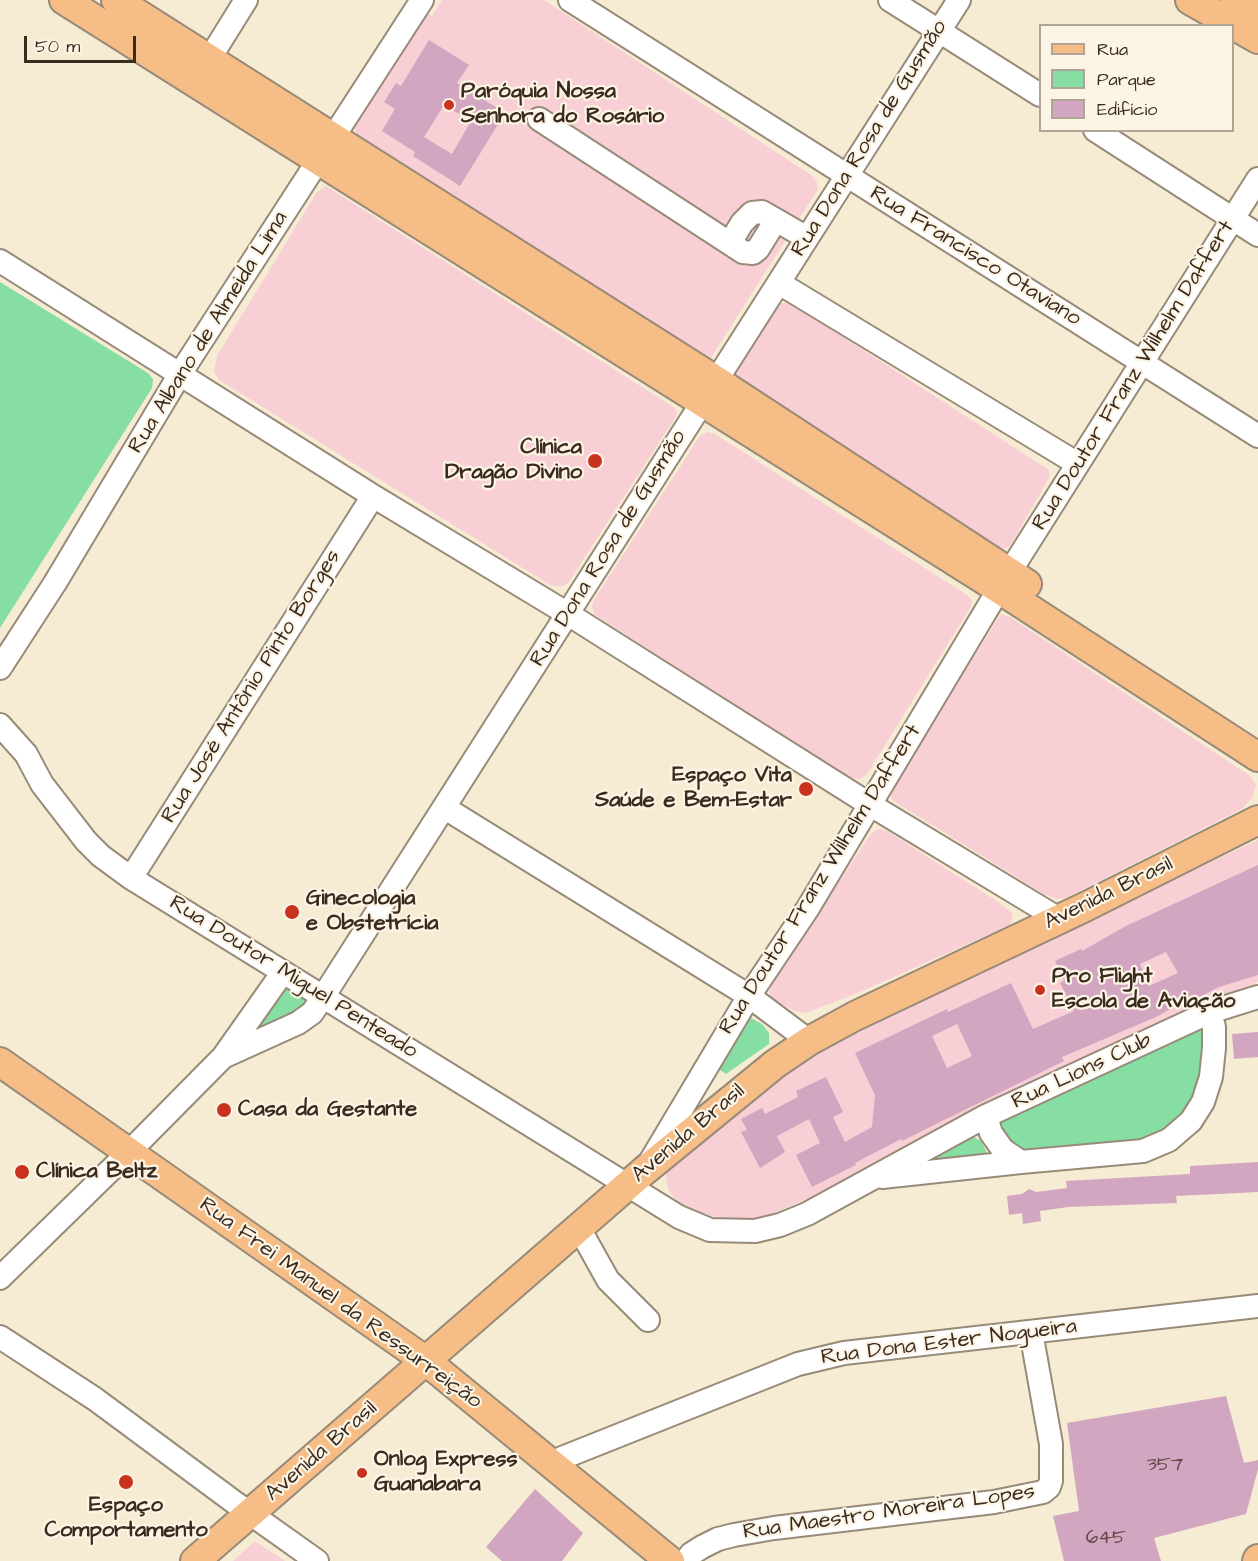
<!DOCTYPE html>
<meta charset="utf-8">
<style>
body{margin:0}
#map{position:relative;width:1258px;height:1561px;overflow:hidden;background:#f6ebd3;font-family:"Architects Daughter",sans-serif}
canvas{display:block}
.legend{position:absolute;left:1039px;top:24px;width:195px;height:108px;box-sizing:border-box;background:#fcf5e5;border:2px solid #afa495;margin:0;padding:8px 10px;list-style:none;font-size:18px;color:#3b2a1e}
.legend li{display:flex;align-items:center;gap:12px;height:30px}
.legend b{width:30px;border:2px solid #afa495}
.scale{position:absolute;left:24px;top:36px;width:112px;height:27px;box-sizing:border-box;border:3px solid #3b2a1e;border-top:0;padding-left:8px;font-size:18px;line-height:21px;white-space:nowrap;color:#3b2a1e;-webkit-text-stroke:4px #fcf5e5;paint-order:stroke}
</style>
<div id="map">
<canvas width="1258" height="1561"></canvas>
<ul class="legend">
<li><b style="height:8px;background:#f6be86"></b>Rua</li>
<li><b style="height:16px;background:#86dea3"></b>Parque</li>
<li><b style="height:16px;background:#d2a5c0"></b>Edifício</li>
</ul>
<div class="scale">50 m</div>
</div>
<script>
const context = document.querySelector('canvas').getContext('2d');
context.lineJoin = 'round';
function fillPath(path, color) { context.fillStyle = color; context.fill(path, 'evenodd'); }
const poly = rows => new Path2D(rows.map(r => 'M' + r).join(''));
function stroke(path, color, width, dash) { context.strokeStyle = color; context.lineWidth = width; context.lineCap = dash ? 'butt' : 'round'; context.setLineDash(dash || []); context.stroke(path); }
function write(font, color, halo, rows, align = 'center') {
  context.font = font + ' "Architects Daughter",sans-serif'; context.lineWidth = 4.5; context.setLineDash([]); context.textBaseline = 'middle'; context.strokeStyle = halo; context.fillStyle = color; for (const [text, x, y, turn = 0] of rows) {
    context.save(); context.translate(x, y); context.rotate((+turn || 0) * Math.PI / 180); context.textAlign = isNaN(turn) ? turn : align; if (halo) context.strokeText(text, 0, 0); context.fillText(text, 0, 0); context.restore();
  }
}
fillPath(poly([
 [442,0,544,0,811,175,817,182,818,189,709,361,462,206,464,202,357,135,354,128,355,120,426,13,432,16],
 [326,186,675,408,677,413,675,418,568,583,564,586,552,586,219,380,214,372,217,356,317,192],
 [784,303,792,304,1049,470,1050,476,1010,546,1003,549,995,546,740,386,735,380,737,370,780,304],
 [707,432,715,434,967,595,972,601,970,608,867,774,860,779,850,778,595,615,592,607,594,600,700,436],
 [1001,614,1010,617,1250,776,1256,785,1253,796,1243,808,1068,897,1057,899,1044,894,892,800,890,790],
 [878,829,887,831,1000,903,1013,914,1010,925,860,992,806,1013,793,1010,772,999,769,992,772,982,871,834],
 [1258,840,1258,982,1180,1014,1068,1065,944,1126,816,1195,769,1215,748,1221,730,1220,708,1215,692,1211,678,1201,670,1193,667,1185,666,1175,669,1166,794,1065,834,1043,1046,939],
 [255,1541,285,1561,233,1561]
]), '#f7cfd5');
fillPath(poly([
 [0,282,148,373,153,379,152,388,0,628],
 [287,986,308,1000,306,1005,248,1039],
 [751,1018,762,1024,769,1033,769,1044,726,1074,717,1068,744,1021],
 [1200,1028,1205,1032,1202,1072,1193,1103,1179,1120,1151,1140,1029,1151,1013,1149,1003,1143,999,1123],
 [972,1136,981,1141,987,1153,984,1161,935,1164,934,1156,963,1139]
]), '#86dea3');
fillPath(poly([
 [429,40,469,65,457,83,505,113,460,186,413,156,415,152,382,131,395,109,384,102,396,83,401,86],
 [444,105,471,121,452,154,424,137],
 [1258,865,1258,975,1219,987,1188,1003,1187,1000,1156,1017,1062,1057,1064,1061,930,1127,902,1141,901,1139,855,1163,856,1165,812,1187,796,1155,820,1143,809,1119,777,1136,785,1152,760,1168,741,1132,747,1130,741,1119,762,1108,765,1114,798,1097,796,1091,826,1077,843,1112,833,1117,845,1142,872,1127,875,1095,855,1053,947,1009,948,1012,1011,983,1033,1029,1074,1011,1060,983,1064,981,1055,961,1081,949,1082,951,1126,926],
 [1166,952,1178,973,1149,986,1140,964],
 [957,1024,972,1056,947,1068,932,1036],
 [1258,1032,1258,1057,1234,1059,1232,1034],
 [1258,1162,1258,1192,1176,1196,1177,1203,1068,1207,1040,1211,1041,1221,1023,1224,1022,1213,1009,1215,1007,1196,1022,1194,1029,1189,1036,1192,1067,1188,1066,1181,1190,1174,1190,1166],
 [1226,1396,1244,1463,1258,1460,1258,1469,1246,1514,1154,1538,1161,1561,1064,1561,1053,1516,1079,1511,1067,1423],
 [535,1489,583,1533,562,1561,502,1561,486,1547]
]), '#d2a5c0');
const minor = poly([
 [570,0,1258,436],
 [890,0,1040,95],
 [210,58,246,0],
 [539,119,743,252,753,253,758,249,776,220,807,238],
 [1095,130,1258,235],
 [730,243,742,223,752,213,762,212,776,220],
 [0,261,373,496,568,614,869,804,1059,919],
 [779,283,1078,464],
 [1009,573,1258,179],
 [0,668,55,583,180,374,422,0],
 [0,725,26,754,42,784,86,841,101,856,131,878,679,1217,710,1230,755,1231,780,1225,807,1214,986,1116,1210,1012,1258,997],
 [445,808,749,996,809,1041],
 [131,878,373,496],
 [223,1057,298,1023,312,1013,323,997,959,0],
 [986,1116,991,1133,1003,1150,1021,1162,1143,1151,1169,1140,1191,1121,1203,1102,1211,1077,1214,1048,1214,1027,1210,1012],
 [650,1162,749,996,808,908,999,589],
 [882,1177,1021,1162],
 [579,1228,608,1280,648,1320],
 [0,1278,129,1152,223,1057,283,972],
 [0,1337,95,1399,234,1502,317,1561],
 [553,1466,562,1458,798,1364,844,1353,1258,1306],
 [686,1561,691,1554,702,1547,718,1539,734,1535,774,1528,994,1502,1043,1492,1049,1487,1051,1481,1051,1444,1031,1332]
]);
const major = poly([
 [64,0,999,589,1258,757],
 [116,0,717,381,1027,584],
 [1190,0,1258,39],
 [1234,0,1258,13],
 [0,1062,426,1361,670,1561],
 [195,1561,644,1171,775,1064,809,1041,855,1016,1085,907,1258,820],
 [1257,1561,1258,1559]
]);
stroke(minor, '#988a78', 26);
stroke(major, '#988a78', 32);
stroke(minor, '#fff', 22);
stroke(major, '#f6be86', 28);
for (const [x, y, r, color] of [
 [449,105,6,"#c8321e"],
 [595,461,8,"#c8321e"],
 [806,789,8,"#c8321e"],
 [292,912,8,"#c8321e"],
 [1040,990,6,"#c8321e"],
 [224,1110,8,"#c8321e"],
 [22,1172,8,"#c8321e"],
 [362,1473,6,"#c8321e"],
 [126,1482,8,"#c8321e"]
]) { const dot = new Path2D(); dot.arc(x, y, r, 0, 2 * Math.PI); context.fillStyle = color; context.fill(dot); stroke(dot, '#fcf5e5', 2); }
write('20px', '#614946', null, [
 ["357",1165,1466],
 ["645",1106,1539]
]);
write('bold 22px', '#3b2a1e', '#fcf5e5', [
 ["Paróquia Nossa",461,92],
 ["Senhora do Rosário",461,117],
 ["Clínica",582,448,"right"],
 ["Dragão Divino",582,473,"right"],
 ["Espaço Vita",792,776,"right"],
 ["Saúde e Bem-Estar",792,801,"right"],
 ["Ginecologia",306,899],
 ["e Obstetrícia",306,924],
 ["Pro Flight",1052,977],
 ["Escola de Aviação",1052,1002],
 ["Casa da Gestante",238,1110],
 ["Clínica Beltz",36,1172],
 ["Onlog Express",374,1460],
 ["Guanabara",374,1485],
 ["Espaço",126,1506,"center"],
 ["Comportamento",126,1531,"center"]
], 'left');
write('22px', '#3b2a1e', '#fcf5e5', [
 ["Rua Dona Rosa de Gusmão",870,139,-58],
 ["Rua Francisco Otaviano",975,257,32],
 ["Rua Albano de Almeida Lima",209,333,-58],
 ["Rua Doutor Franz Wilhelm Daffert",1134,376,-58],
 ["Rua Dona Rosa de Gusmão",609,549,-58],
 ["Rua José Antônio Pinto Borges",252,687,-58],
 ["Rua Doutor Franz Wilhelm Daffert",821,880,-58],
 ["Avenida Brasil",1109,894,-26],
 ["Rua Doutor Miguel Penteado",293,978,32],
 ["Rua Lions Club",1082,1072,-25],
 ["Avenida Brasil",689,1134,-40],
 ["Rua Frei Manuel da Ressurreição",340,1304,36],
 ["Rua Dona Ester Nogueira",949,1343,-7],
 ["Avenida Brasil",322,1452,-41],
 ["Rua Maestro Moreira Lopes",889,1513,-8]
]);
</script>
